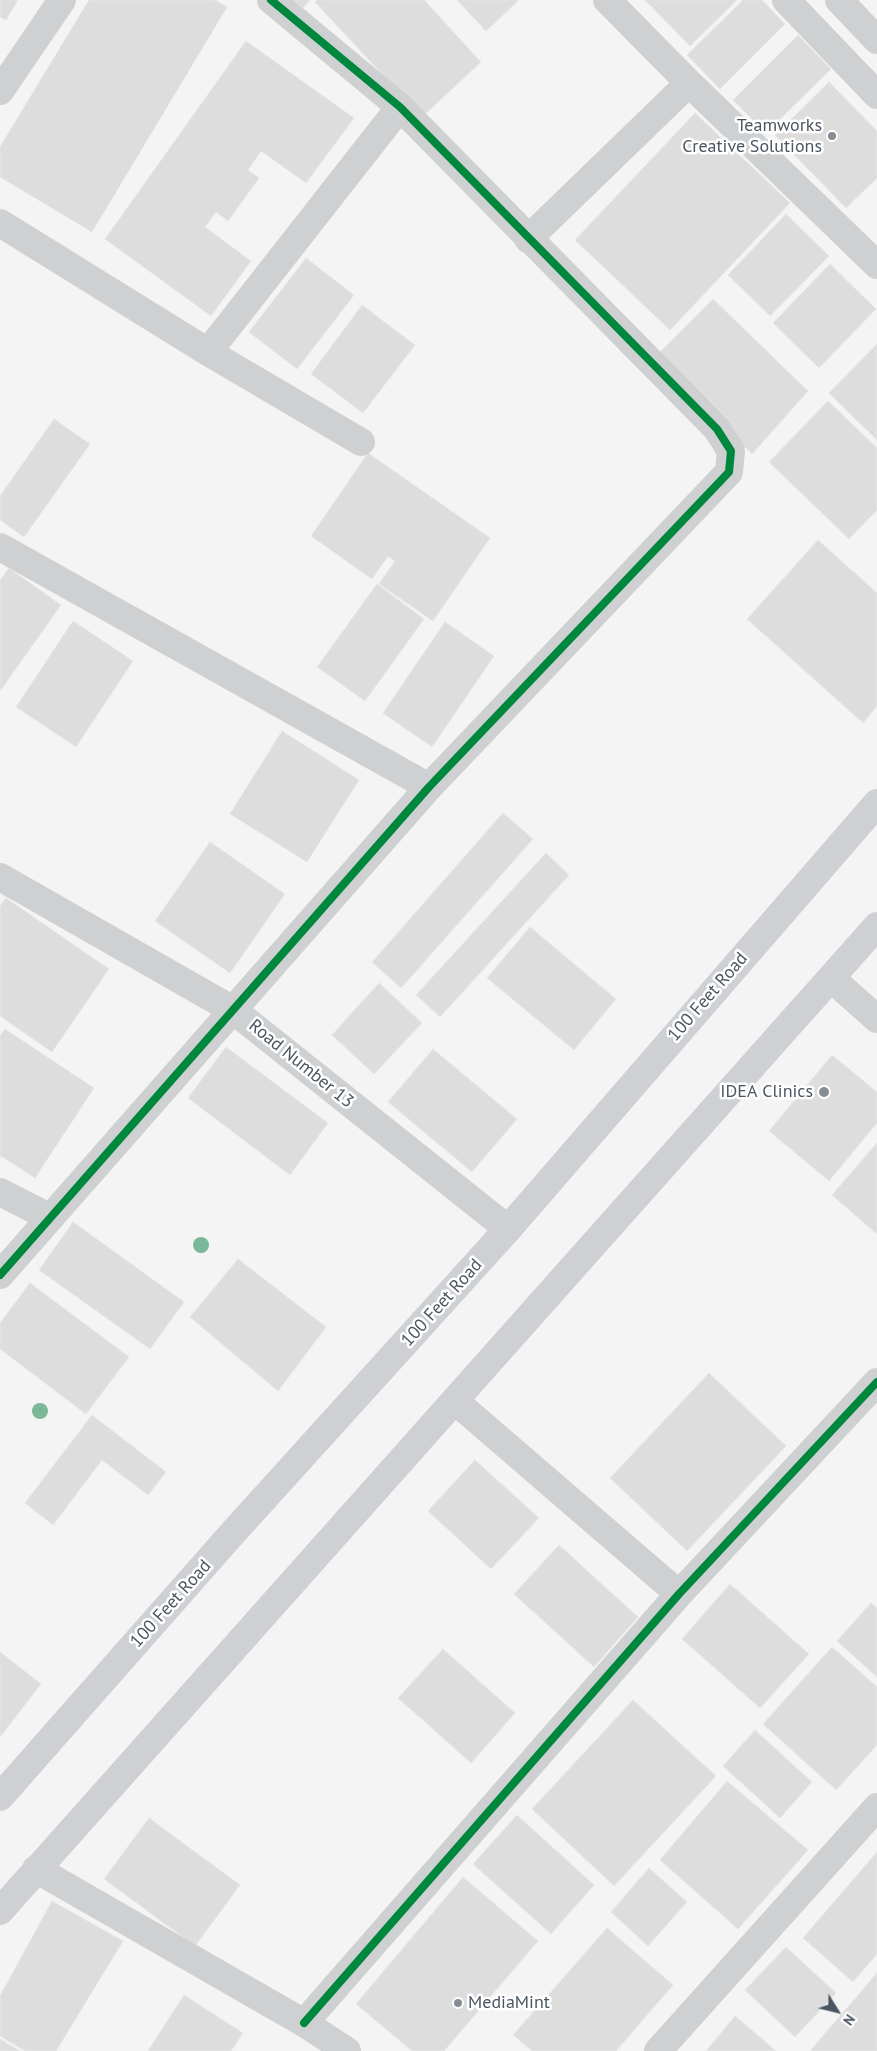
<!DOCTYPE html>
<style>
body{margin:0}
#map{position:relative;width:877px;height:2051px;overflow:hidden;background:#f4f4f4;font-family:"PT Sans",sans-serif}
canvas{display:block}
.north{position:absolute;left:812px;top:1986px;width:50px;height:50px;-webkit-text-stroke:4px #fff;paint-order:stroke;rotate:126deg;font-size:14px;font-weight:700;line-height:20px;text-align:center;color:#4a5661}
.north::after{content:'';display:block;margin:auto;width:18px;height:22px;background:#4a5661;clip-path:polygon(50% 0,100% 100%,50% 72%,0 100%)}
</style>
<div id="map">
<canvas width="877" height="2051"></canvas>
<div class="north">N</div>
</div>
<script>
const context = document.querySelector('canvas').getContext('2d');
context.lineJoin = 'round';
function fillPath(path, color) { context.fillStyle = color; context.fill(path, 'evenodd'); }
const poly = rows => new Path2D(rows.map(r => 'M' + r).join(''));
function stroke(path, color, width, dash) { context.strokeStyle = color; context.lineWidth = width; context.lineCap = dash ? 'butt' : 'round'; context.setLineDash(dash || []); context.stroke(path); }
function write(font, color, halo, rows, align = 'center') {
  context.font = font + ' "PT Sans",sans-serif'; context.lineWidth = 5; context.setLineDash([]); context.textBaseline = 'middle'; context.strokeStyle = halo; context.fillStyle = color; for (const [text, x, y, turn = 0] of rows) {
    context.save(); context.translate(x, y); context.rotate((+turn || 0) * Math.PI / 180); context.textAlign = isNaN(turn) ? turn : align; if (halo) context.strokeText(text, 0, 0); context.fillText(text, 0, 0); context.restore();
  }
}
const building = poly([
 [0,0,18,0,6,20,0,17,0,0],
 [89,0,215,0,227,7,92,232,0,177,0,147,89,0],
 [293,0,310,0,303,8,293,0],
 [317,0,424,0,481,62,422,117,315,2,317,0],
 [457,0,519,0,486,31,457,0],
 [645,0,737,0,690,46,645,0],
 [743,0,762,0,785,24,720,89,687,55,743,0],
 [798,35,831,69,766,133,733,100,798,35],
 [246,41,354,118,306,183,261,151,248,170,259,178,228,221,216,212,205,227,251,261,211,316,105,239,246,41],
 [829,82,877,131,877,178,846,208,775,135,829,82],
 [695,113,790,203,670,330,575,240,695,113],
 [786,214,829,256,770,316,728,275,786,214],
 [306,258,354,295,297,369,249,332,306,258],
 [830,264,876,309,819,368,773,323,830,264],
 [713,299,808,391,752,454,656,356,713,299],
 [362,305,415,345,363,413,311,374,362,305],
 [877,344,877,440,829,393,877,344],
 [828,401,877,448,877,510,849,539,769,462,828,401],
 [54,419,90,444,24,537,0,520,0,496,54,419],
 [368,453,490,538,433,621,379,584,395,561,388,556,372,579,311,536,368,453],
 [818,540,877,593,877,706,863,723,747,619,818,540],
 [9,568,61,605,0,691,0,580,9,568],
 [377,584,424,619,365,701,317,667,377,584],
 [73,621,133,661,76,747,16,707,73,621],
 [445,622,494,656,432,747,383,713,445,622],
 [282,731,359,780,307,862,230,814,282,731],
 [503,813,533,839,401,988,372,962,503,813],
 [210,842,285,894,230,973,155,921,210,842],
 [546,853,569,875,440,1017,416,995,546,853],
 [6,898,109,969,52,1052,0,1016,0,906,6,898],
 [530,927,616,999,574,1050,487,978,530,927],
 [379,983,422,1023,374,1074,332,1035,379,983],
 [5,1029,94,1088,35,1178,1,1156,0,1158,0,1036,5,1029],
 [226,1047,328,1123,290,1175,188,1098,226,1047],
 [433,1049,517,1119,472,1172,388,1102,433,1049],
 [832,1055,877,1092,877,1123,829,1181,769,1131,832,1055],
 [877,1143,877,1234,832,1195,877,1143],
 [73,1222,184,1302,150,1349,39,1270,73,1222],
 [238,1259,326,1327,278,1391,190,1317,238,1259],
 [30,1283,129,1357,86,1414,0,1349,0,1323,30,1283],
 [709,1373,786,1446,687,1551,610,1478,709,1373],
 [92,1415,166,1472,148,1495,102,1460,53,1525,25,1503,92,1415],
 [475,1460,539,1518,491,1569,428,1511,475,1460],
 [559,1545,638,1617,594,1667,514,1594,559,1545],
 [730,1584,809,1654,760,1708,682,1639,730,1584],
 [871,1603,877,1608,877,1677,837,1641,871,1603],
 [832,1647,877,1687,877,1745,836,1790,763,1724,832,1647],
 [443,1649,515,1713,471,1763,398,1698,443,1649],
 [0,1652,41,1684,0,1737,0,1652],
 [633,1700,716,1776,614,1886,532,1809,633,1700],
 [755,1730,812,1782,780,1818,723,1766,755,1730],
 [727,1781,808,1850,738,1929,660,1860,727,1781],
 [517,1815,594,1885,551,1934,473,1864,517,1815],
 [149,1818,240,1885,195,1946,104,1879,149,1818],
 [877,1852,877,1954,853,1982,803,1938,877,1852],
 [649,1868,687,1902,648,1946,611,1912,649,1868],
 [463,1877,538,1941,444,2051,412,2051,356,2004,463,1877],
 [52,1901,123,1941,56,2051,25,2051,0,2036,0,1996,52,1901],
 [607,1928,673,1985,616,2051,532,2051,513,2035,607,1928],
 [786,1947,836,1993,795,2037,745,1990,786,1947],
 [877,1973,877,2051,810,2051,877,1973],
 [184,1995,243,2033,231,2051,148,2051,184,1995],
 [735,2016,776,2051,706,2051,735,2016],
 [0,2039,20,2051,0,2051,0,2039]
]);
fillPath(building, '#ddddde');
stroke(building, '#e5e6e7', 1);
stroke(poly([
 [607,0,689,83,877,265],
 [0,91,62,0],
 [0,223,208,352,361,442],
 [528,239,689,83],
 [208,352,400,107],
 [0,547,429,787],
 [0,877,233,1010,508,1229],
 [831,978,877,1019],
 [0,1192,49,1217],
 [0,1275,429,787,729,472,731,451,717,429,400,107,271,0],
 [455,1401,679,1594],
 [36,1869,304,2023,347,2051],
 [304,2023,679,1594,877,1382],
 [658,2051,877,1807]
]), '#ced0d2', 28);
stroke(poly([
 [786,0,877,95],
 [839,0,877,40]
]), '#ced0d2', 28);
stroke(poly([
 [0,1797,230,1536,508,1229,877,803],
 [0,1911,877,926]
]), '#ced0d4', 28);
stroke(poly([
 [0,1275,429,787,729,472,731,451,717,429,400,107,271,0],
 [304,2023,679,1594,877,1382]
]), '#00873e', 8);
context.fillStyle = '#7ab899';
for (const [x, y] of [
 [201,1245],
 [40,1411]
]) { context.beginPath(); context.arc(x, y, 8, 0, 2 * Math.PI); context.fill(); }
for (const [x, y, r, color] of [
 [832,136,5,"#868d94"],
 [824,1092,6,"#868d94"],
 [458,2003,5,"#868d94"]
]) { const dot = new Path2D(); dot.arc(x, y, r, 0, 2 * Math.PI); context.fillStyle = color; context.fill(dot); stroke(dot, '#fff', 2); }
write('18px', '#4a5661', '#fff', [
 ["Teamworks",822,126],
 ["Creative Solutions",822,147],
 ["IDEA Clinics",813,1092],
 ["MediaMint",468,2003,"left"]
], 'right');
write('18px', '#4a5661', '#fff', [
 ["100 Feet Road",708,997,-49],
 ["Road Number 13",301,1064,39],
 ["100 Feet Road",442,1303,-48],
 ["100 Feet Road",171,1604,-48]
]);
</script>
